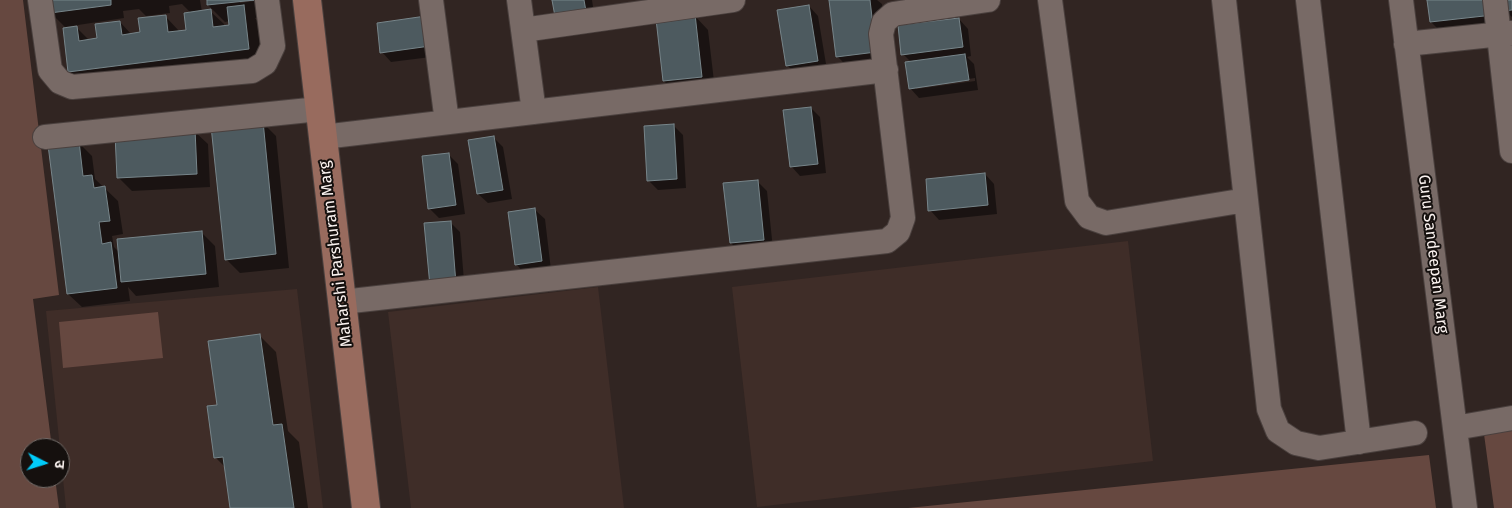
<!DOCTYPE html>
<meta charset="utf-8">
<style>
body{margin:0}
#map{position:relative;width:1512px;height:508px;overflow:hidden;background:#312522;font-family:"Fira Sans","Noto Sans Devanagari",sans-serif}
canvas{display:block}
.north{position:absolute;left:20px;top:438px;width:50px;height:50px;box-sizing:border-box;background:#15100e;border:1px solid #716b68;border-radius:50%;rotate:95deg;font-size:14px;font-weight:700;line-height:20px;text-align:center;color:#fbf3f0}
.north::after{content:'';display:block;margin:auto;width:18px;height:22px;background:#01cbf9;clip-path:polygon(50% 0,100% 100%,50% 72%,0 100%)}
</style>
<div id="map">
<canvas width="1512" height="508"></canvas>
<div class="north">उ</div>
</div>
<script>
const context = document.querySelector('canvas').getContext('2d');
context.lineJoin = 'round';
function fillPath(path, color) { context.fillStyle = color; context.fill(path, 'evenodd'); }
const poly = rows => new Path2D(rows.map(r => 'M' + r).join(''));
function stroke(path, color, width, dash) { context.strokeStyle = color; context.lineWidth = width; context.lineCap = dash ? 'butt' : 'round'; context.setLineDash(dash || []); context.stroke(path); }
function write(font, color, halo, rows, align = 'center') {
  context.font = font + ' "Fira Sans",sans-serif'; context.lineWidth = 4; context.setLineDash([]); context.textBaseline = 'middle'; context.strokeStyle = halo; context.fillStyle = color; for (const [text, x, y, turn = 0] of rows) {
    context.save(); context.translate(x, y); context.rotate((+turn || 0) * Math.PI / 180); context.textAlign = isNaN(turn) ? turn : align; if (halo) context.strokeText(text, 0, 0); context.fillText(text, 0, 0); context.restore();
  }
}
fillPath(poly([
 [1128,241,1153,461,757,507,732,287],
 [598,287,624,508,411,508,388,312],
 [297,289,323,508,66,508,46,311]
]), '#3f2d28');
fillPath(poly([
 [0,0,23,0,59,295,33,299,52,448,30,448,30,478,55,478,59,508,0,508],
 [158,312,163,358,63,368,59,322],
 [1512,409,1512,508,1494,508,1481,412],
 [1429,455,1436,508,908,508]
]), '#664840');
fillPath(poly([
 [49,0,200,0,202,12,210,11,224,24,224,27,231,27,230,21,225,22,208,5,208,0,244,0,240,0,240,3,262,0,272,16,255,18,257,20,262,62,83,85,69,71,77,28,90,41,98,39,120,22,132,35,141,33,166,17,180,32,188,31,191,13,182,4,169,6,170,13,146,16,139,9,123,11,124,18,65,27,51,13],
 [554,0,592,0,596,27],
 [831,0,877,0,882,4,889,65,851,70,837,56],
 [1428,0,1512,0,1512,17,1507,12,1509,31,1448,39,1431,22],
 [809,6,818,16,827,70,797,75,787,65],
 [695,16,708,30,715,90,678,95,664,81],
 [426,17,439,56,391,62,382,52],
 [959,19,968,29,971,56,967,57,974,64,978,90,919,98,910,88,911,62,903,54],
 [975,78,975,81,916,89,916,87],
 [811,108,820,117,826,173,800,176,791,166],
 [262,122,276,136,289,268,240,273,226,259],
 [674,126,683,135,686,188,658,190,649,181],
 [194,131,208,144,210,187,132,191,119,178],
 [493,137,503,147,512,199,488,203,478,194],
 [78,142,92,156,95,179,118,201,123,234,112,236,114,247,120,253,201,232,215,246,219,287,136,296,128,287,130,301,82,307,68,294],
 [448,154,458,164,465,214,439,218,429,208],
 [985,174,994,184,997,214,939,220,930,210],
 [757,181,767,191,773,249,740,252,731,243],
 [535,210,545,219,551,270,525,274,516,264],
 [450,222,460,232,465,293,440,295],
 [259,335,276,352,288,431,299,442,308,508,231,508,226,468,216,458,208,408,218,406]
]), '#0007');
const building = poly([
 [48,0,111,0,111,5,50,13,48,0],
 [207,0,255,0,207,5,207,0],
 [552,0,584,0,587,17,556,22,552,0],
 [829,0,870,0,876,52,836,57,829,0],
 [1427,0,1491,0,1493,15,1430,22,1427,0],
 [1503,0,1512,0,1512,10,1504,11,1503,0],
 [244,5,249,49,68,72,63,28,77,26,79,41,97,38,95,24,120,21,122,35,140,32,138,18,166,15,168,32,186,30,184,13,211,9,213,27,229,25,227,7,244,5],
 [809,5,818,61,786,66,777,10,809,5],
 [695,14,702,77,663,81,656,19,695,14],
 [426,16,430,46,380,53,377,23,426,16],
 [959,18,963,47,901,55,898,25,959,18],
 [965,54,969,80,909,89,905,62,965,54],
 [811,107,818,164,790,167,783,110,811,107],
 [263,121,276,254,225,260,211,126,263,121],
 [674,124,677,179,647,181,644,126,674,124],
 [195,129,197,174,117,178,115,134,195,129],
 [494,136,503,190,477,194,468,140,494,136],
 [79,141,83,176,92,175,94,188,105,186,110,221,99,222,102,244,111,242,117,288,67,294,48,145,79,141],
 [449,153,456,205,428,209,422,156,449,153],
 [985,173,988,205,928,211,926,179,985,173],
 [758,180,764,240,730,243,723,183,758,180],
 [535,208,542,261,515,265,508,212,535,208],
 [451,221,456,284,430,286,424,223,451,221],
 [202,231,206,274,121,282,117,239,202,231],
 [260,334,273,425,282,424,294,508,230,508,223,457,214,458,207,406,217,405,208,341,260,334]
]);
fillPath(building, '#4d5a5f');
stroke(building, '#77858a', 1);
const street = poly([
 [40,0,50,70,60,82,72,87,252,71,265,63,273,46,267,0],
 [431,0,447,122],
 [519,0,534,112],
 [1050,0,1077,201,1089,217,1106,223,1246,200],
 [1224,0,1269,409,1278,431,1296,443,1319,448,1415,433],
 [1308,0,1359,442],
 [1401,0,1465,508],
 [1495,0,1512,151],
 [523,30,733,0],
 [1406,44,1512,33],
 [45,137,319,109],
 [323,137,886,70],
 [342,302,887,241,898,232,903,218,881,34,884,22,893,14,988,0],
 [1455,428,1512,418]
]);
const secondary = poly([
 [307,0,366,508]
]);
stroke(street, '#4a403e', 26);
stroke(secondary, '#4a403e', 30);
stroke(street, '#786a66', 24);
stroke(secondary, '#986b5e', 28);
write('16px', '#fbf3f0', '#15100e', [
 ["Maharshi Parshuram Marg",336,254,-97],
 ["Guru Sandeepan Marg",1433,254,83]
]);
</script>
